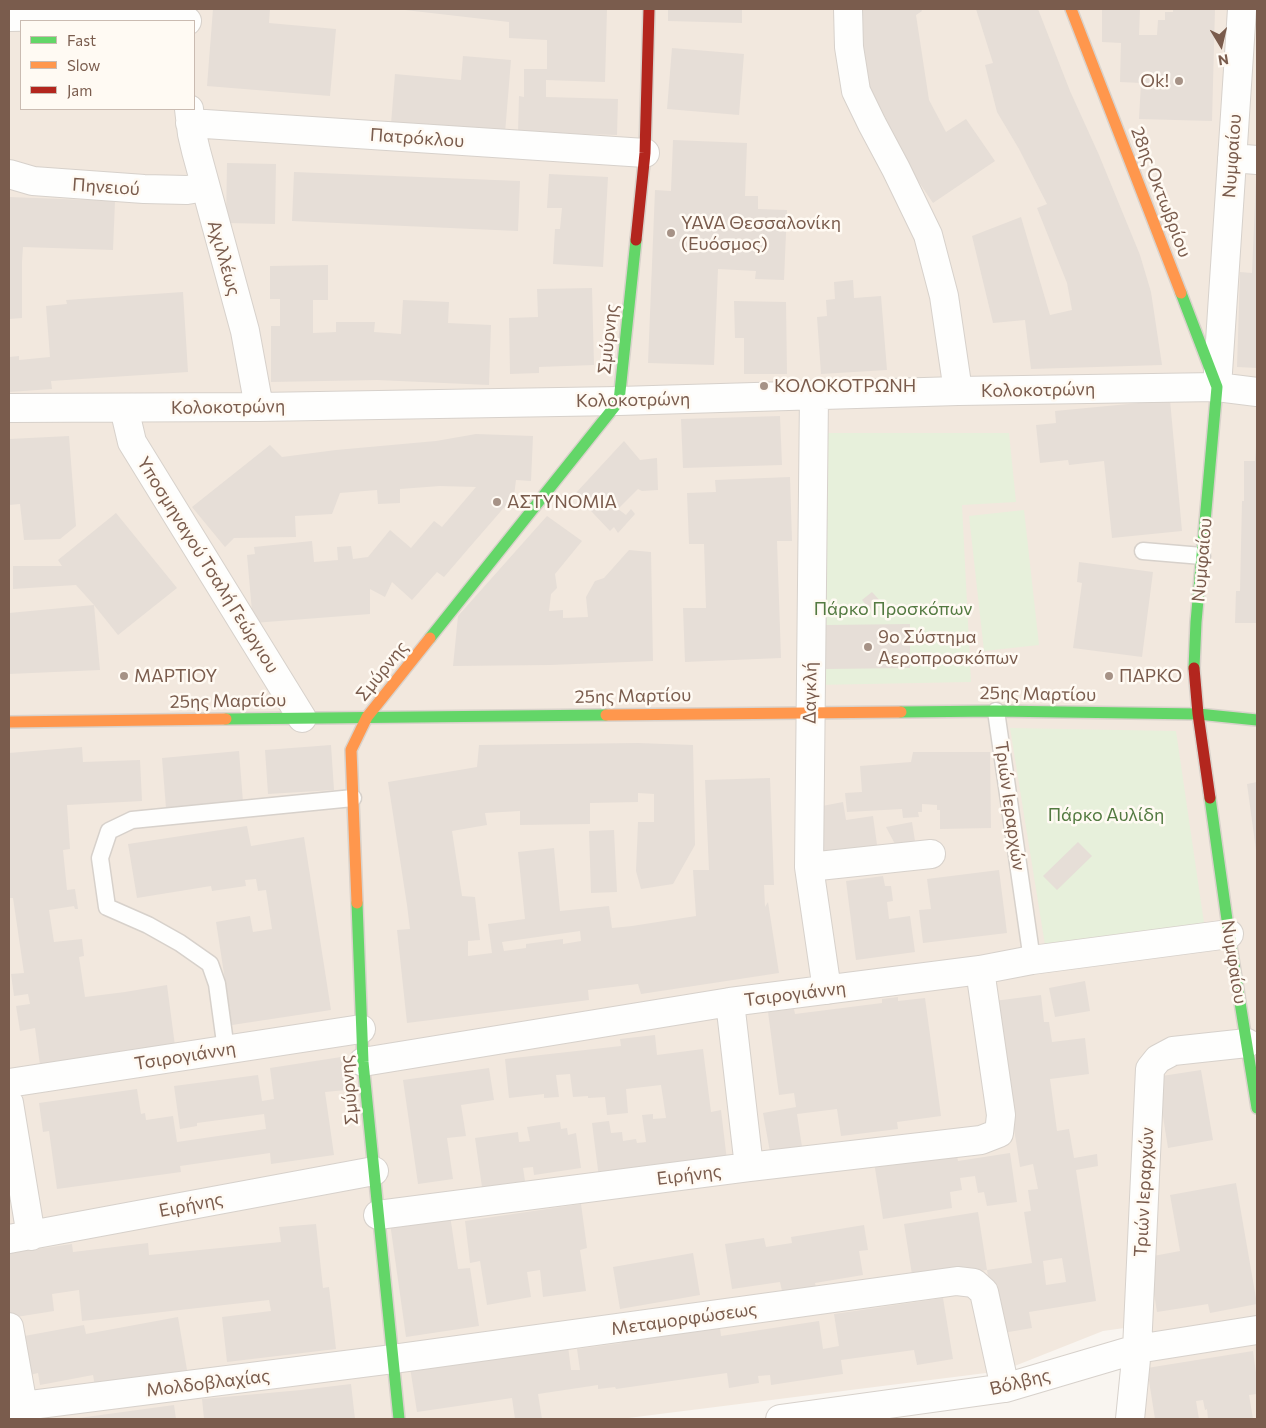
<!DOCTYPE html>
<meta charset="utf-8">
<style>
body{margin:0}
#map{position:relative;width:1266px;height:1428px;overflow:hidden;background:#f9f5f0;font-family:Commissioner,sans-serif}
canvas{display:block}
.frame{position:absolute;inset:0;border:10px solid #7a5c4d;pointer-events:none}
.legend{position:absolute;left:20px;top:20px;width:175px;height:90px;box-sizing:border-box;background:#fffaf3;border:1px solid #cabbb1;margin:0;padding:6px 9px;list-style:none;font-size:15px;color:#7a5c4d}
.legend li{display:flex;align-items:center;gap:10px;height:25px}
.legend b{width:25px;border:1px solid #cabbb1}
.north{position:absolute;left:1196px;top:20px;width:50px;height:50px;-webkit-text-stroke:4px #fffaf3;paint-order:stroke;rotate:171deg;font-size:14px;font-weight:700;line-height:20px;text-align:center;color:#7a5c4d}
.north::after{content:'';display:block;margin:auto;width:18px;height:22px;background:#7a5c4d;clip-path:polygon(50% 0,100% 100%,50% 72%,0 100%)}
</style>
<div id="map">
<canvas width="1266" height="1428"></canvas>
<div class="frame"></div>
<ul class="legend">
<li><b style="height:6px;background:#63d668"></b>Fast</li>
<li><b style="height:6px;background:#ff974d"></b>Slow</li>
<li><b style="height:6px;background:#b3261e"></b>Jam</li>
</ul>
<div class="north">N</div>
</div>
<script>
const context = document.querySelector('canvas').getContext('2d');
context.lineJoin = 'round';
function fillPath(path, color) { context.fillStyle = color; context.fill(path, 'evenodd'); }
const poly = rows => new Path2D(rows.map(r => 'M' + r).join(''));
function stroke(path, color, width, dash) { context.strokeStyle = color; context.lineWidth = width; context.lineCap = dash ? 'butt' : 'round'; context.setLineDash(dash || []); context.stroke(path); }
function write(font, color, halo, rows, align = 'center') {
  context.font = font + ' Commissioner,sans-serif'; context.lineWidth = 5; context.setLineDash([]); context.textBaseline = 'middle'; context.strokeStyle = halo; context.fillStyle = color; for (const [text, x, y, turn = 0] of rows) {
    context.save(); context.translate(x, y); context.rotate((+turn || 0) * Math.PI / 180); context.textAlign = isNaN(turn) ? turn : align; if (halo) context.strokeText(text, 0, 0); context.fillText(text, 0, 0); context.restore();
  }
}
fillPath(poly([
 [9,9,1257,9,1257,1419,1126,1419,1146,1325,1103,1331,1002,1371,620,1419,9,1419],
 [21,21,194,21,194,109,21,109]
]), '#f2e8de');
fillPath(poly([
 [828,433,1009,433,1016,502,962,505,971,682,814,685],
 [1024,510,1039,645,984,651,969,516],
 [1010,728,1176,731,1204,923,1045,945]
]), '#e7f0db');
fillPath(poly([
 [213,9,270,9,269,23,336,29,330,96,207,86],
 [405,9,607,9,605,82,546,80,546,97,618,99,617,135,518,132,519,96,524,97,524,69,547,69,547,40,509,38,509,22,405,10],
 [668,9,742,9,742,23,668,21],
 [858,9,921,9,922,11,916,15,929,100,946,132,966,119,995,161,933,203,904,160,874,106,868,83],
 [976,9,1038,9,1070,91,1099,155,1140,255,1151,292,1162,365,1031,369,1025,320,993,323,972,236,1021,217,1050,315,1072,310,1067,283,1037,208,1047,204,1019,149,997,112,985,65,993,63],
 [1102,9,1140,9,1139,35,1157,35,1158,20,1165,20,1165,12,1173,12,1173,9,1215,9,1212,121,1139,119,1141,83,1120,82,1121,43,1102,42],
 [672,48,744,54,739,115,667,109],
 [463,56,511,60,505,133,391,124,395,74,461,80],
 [673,140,747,143,745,196,758,196,758,209,787,210,784,280,755,279,756,271,718,269,714,365,648,363,655,190,671,191],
 [227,163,276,164,275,224,226,223],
 [294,172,520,181,518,231,292,221],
 [549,174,608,177,603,267,553,264,555,229,560,229,562,208,547,208],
 [1256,180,1257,180,1257,368,1237,367,1240,272,1252,273],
 [9,197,115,201,113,250,23,247,22,262,22,318,9,319],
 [328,265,328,300,313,300,313,333,336,332,336,322,375,322,374,332,401,334,403,300,449,302,448,323,491,325,489,385,377,380,271,382,271,326,280,326,280,299,270,299,270,266],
 [853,280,854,298,881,296,887,370,821,374,817,317,827,316,826,300,835,299,834,282],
 [592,288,594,365,539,367,539,373,510,374,509,318,538,317,537,289],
 [183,292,188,372,51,381,52,389,9,392,9,357,19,356,19,360,50,357,46,306,67,304,66,300],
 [734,301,786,302,787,374,744,374,744,338,735,338],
 [1170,400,1182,531,1112,538,1104,461,1069,465,1068,460,1040,463,1036,425,1056,423,1055,411],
 [780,416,782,465,683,468,681,419],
 [476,434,533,436,531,481,516,480,514,496,468,549,444,577,437,572,412,600,392,582,385,597,370,589,370,614,253,623,247,555,255,554,254,547,312,541,314,562,338,560,337,547,351,546,353,559,368,557,390,530,411,548,434,521,442,527,476,487,440,486,400,489,400,503,378,504,377,490,340,493,332,514,295,516,296,537,234,538,225,547,192,507,270,445,282,457,336,450,436,441],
 [69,436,76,526,60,539,24,540,20,504,9,505,9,439],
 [624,441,640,460,657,458,658,490,642,491,638,489,618,509,626,515,631,509,635,514,618,533,614,527,610,531,575,494],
 [1256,447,1257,447,1257,623,1235,623,1236,591,1240,591,1242,501,1244,501,1244,461,1255,461],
 [790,477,792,541,777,541,781,658,685,662,683,608,706,608,704,544,689,544,687,493,716,492,715,480],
 [116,513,177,588,118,635,94,605,76,585,13,589,13,566,62,566,58,560],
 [547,516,582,541,555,574,557,588,551,594,549,611,563,610,563,618,588,617,586,597,595,581,604,578,629,550,651,552,653,661,550,665,453,666,458,616],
 [1079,562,1153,572,1142,657,1073,648,1082,583,1077,582],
 [872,592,882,603,872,612,862,600],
 [94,605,100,670,9,674,9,613],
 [910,624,910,668,826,669,826,625],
 [638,743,693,745,695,845,673,884,641,889,636,871,638,822,654,822,654,794,638,793,638,802,590,803,590,824,520,825,520,811,485,813,487,825,452,831,462,896,475,897,480,940,468,941,468,956,492,953,488,924,525,919,518,852,554,848,560,911,609,906,612,928,632,926,696,916,693,870,709,870,705,780,770,778,774,885,764,885,765,907,768,902,779,973,641,994,638,984,588,990,589,1000,407,1023,397,930,410,929,407,905,388,782,477,767,479,745],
 [580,931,581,941,563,944,563,939,526,944,526,948,504,951,502,942],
 [331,745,334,790,268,794,265,750],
 [82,747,83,762,140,760,142,801,67,805,70,849,63,850,67,890,75,889,78,909,75,909,74,906,49,910,54,942,82,939,84,956,79,957,85,997,125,992,167,985,175,1046,40,1065,35,1028,20,1031,16,1006,30,1004,28,994,14,996,11,974,24,973,13,898,9,898,9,753],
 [239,751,243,802,166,808,162,758],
 [913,752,990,752,991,828,940,829,940,810,937,810,937,805,922,804,922,812,918,812,919,817,903,818,902,809,847,812,845,793,862,792,860,766,911,762],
 [1257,782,1257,849,1256,850,1247,784],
 [843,802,846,820,873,816,878,852,827,859,817,849,817,807],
 [912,822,915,841,895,844,886,827],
 [247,826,251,846,304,837,331,1010,232,1025,216,922,250,916,253,932,272,929,266,890,258,891,256,879,245,880,246,886,212,891,211,886,137,898,128,844],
 [614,830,617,892,591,893,589,831],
 [1078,842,1092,856,1057,890,1043,876],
 [999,870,1007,933,923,943,919,910,931,909,927,879],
 [883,876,885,886,891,886,893,901,887,902,889,919,910,916,915,952,856,960,846,881],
 [1085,981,1090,1011,1055,1017,1049,988],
 [1041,995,1044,1022,1049,1022,1052,1042,1085,1038,1089,1074,1050,1079,1057,1131,1069,1129,1074,1158,1097,1154,1098,1166,1076,1170,1096,1301,1029,1312,1032,1328,997,1334,987,1270,913,1281,904,1224,978,1212,987,1270,1032,1263,1024,1212,1031,1211,1028,1190,1038,1189,1033,1164,1020,1167,994,1001],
 [1062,1258,1066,1282,1046,1285,1043,1261],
 [898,997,898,1001,925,998,941,1116,897,1122,898,1129,841,1136,837,1109,797,1114,802,1147,770,1152,763,1113,796,1107,794,1093,779,1095,768,1012,794,1009,795,1014,882,1003,882,999],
 [655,1035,657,1055,703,1049,711,1112,721,1110,727,1161,599,1178,592,1123,609,1121,611,1133,622,1132,623,1141,636,1139,637,1143,646,1142,642,1115,653,1114,653,1119,666,1118,661,1085,626,1089,628,1113,607,1115,605,1097,588,1098,588,1096,573,1097,570,1074,556,1075,559,1097,544,1098,544,1094,509,1098,505,1059,621,1046,620,1039],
 [341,1057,346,1090,325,1092,334,1155,271,1164,270,1153,180,1166,181,1172,57,1189,49,1131,43,1132,39,1103,137,1089,141,1114,145,1113,146,1120,173,1116,177,1142,266,1129,264,1114,197,1123,197,1126,180,1129,174,1086,258,1075,262,1101,274,1099,270,1068],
 [489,1068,494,1100,461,1105,466,1136,447,1138,453,1179,418,1184,403,1080],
 [1201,1070,1213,1140,1168,1148,1158,1085,1162,1076],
 [560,1122,561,1129,567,1128,568,1135,576,1133,581,1168,534,1175,533,1167,523,1168,525,1181,482,1187,475,1138,518,1132,519,1142,530,1141,527,1127],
 [1010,1153,1017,1202,987,1206,984,1192,978,1193,975,1176,960,1178,962,1190,950,1192,952,1208,883,1219,874,1162,926,1155,927,1161,957,1156,958,1161],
 [1236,1183,1257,1304,1210,1313,1208,1304,1157,1312,1148,1257,1180,1251,1170,1195],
 [581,1204,587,1248,580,1250,586,1291,543,1297,540,1270,527,1272,531,1297,487,1305,480,1261,470,1263,465,1221],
 [450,1215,458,1269,470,1268,479,1326,406,1337,390,1223],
 [316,1224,323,1288,329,1287,336,1349,227,1362,222,1317,271,1311,269,1300,82,1321,79,1290,52,1294,54,1311,10,1318,9,1307,9,1253,72,1244,73,1252,148,1243,149,1255,281,1242,279,1227],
 [864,1225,868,1250,859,1251,863,1275,815,1283,817,1292,795,1295,794,1289,782,1291,780,1282,732,1289,725,1244,764,1238,766,1247,792,1243,791,1237],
 [693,1253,700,1295,620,1309,613,1267],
 [943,1298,953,1359,917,1365,914,1350,841,1360,843,1374,771,1385,770,1375,758,1376,759,1383,729,1388,727,1373,616,1389,615,1387,598,1389,598,1385,538,1394,542,1419,515,1419,512,1398,417,1412,409,1361,567,1338,571,1370,580,1370,577,1349,622,1343,620,1334,719,1320,721,1336,819,1321,823,1349,839,1346,834,1314],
 [178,1317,187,1370,95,1386,93,1375,40,1385,38,1373,26,1376,19,1337,84,1325,86,1334],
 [1253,1351,1257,1380,1257,1394,1249,1395,1253,1419,1208,1419,1207,1409,1205,1410,1203,1400,1196,1401,1199,1419,1155,1419,1147,1368],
 [351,1384,355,1419,204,1419,202,1399,301,1390],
 [174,1405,176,1419,79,1419,79,1418]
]), '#e6ded7');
const lane = poly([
 [1143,551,1202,556],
 [996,711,1032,960],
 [226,1050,217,984,210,964,180,943,148,925,107,907,100,858,109,831,132,820,353,798]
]);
const street = poly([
 [848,9,849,47,856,91,872,124,896,169,928,235,944,296,958,391],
 [9,17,110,15,187,21],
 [189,109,192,134,196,151,245,331,259,407],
 [190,123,645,153],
 [1232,158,1257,160],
 [9,174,33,181,144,189,187,190,205,187],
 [1217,387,1242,9],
 [814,395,809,867,827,990],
 [9,408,259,407,619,401,958,391,1217,387,1257,392],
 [124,408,132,442,302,718],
 [809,867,931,854],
 [730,1002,749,1167],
 [363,1062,730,1002,980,970,1032,960,1229,934],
 [9,1083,361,1029],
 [9,1103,31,1236],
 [378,1215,749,1167,981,1140,999,1133,1001,1115,980,970],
 [9,1239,374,1171],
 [9,1327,23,1406,24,1419],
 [23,1406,393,1359,957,1281,974,1283,984,1292,1005,1388],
 [780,1419,1005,1388,1137,1349,1257,1330],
 [1130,1419,1137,1349,1150,1069,1158,1059,1173,1051,1247,1043]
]);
const fast = poly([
 [1181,293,1217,387,1196,622,1194,668],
 [430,638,619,401,636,240],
 [901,712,996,711,1198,714,1257,720],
 [226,719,606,715],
 [1210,798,1229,934,1257,1108],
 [357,903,363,1062,399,1419]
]);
const slow = poly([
 [1071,9,1181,293],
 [606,715,901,712],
 [9,722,226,719],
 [357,903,351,750,367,717,430,638]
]);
const jam = poly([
 [636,240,645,153,649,9],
 [1194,668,1198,714,1210,798]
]);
stroke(lane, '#d7d1cb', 19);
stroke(street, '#d7d1cb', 30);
stroke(fast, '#d9d2cb', 14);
stroke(slow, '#d9d2cb', 14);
stroke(jam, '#d9d2cb', 14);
stroke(lane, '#fefefd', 16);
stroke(street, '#fefefd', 28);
stroke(fast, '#63d668', 11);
stroke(slow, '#ff974d', 11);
stroke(jam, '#b3261e', 11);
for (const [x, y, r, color] of [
 [1179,81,5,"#a69286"],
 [671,233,5,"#a69286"],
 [764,386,5,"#a69286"],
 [497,502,5,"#a69286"],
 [868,647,5,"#a69286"],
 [124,676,5,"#a69286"],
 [1109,676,5,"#a69286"]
]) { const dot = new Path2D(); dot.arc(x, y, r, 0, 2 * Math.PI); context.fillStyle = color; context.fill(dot); stroke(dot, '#fffaf3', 2); }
write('18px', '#7a5c4d', '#fffaf3', [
 ["Ok!",1169,81,"right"],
 ["YAVA Θεσσαλονίκη",681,223],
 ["(Ευόσμος)",681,244],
 ["ΚΟΛΟΚΟΤΡΩΝΗ",774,386],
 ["ΑΣΤΥΝΟΜΙΑ",507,502],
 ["9ο Σύστημα",878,637],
 ["Αεροπροσκόπων",878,658],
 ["ΜΑΡΤΙΟΥ",134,676],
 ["ΠΑΡΚΟ",1119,676]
], 'left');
write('18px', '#7a5c4d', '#fffaf3', [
 ["Πατρόκλου",417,138,4],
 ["Νυμφαίου",1232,156,-86],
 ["Πηνειού",106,187,4],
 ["28ης Οκτωβρίου",1161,192,69],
 ["Αχιλλέως",224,258,74],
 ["Σμύρνης",608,339,-84],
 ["Κολοκοτρώνη",1038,390,-1],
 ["Κολοκοτρώνη",633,400,-1],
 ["Κολοκοτρώνη",228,407,-1],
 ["Νυμφαίου",1202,560,-85],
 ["Υποσμηναγού Τσαλή Γεώργιου",208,565,58],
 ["Σμύρνης",382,671,-51],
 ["Δαγκλή",810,693,-89],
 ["25ης Μαρτίου",1038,694,1],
 ["25ης Μαρτίου",633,696,-1],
 ["25ης Μαρτίου",228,701,-1],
 ["Τριών Ιεραρχών",1010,806,82],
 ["Νυμφαίου",1234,962,81],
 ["Τσιρογιάννη",795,994,-7],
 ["Τσιρογιάννη",185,1056,-9],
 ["Σμύρνης",349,1090,-95],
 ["Ειρήνης",689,1175,-7],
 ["Τριών Ιεραρχών",1144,1192,-87],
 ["Ειρήνης",191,1205,-11],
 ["Μεταμορφώσεως",684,1319,-8],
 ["Βόλβης",1020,1382,-14],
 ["Μολδοβλαχίας",208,1383,-7]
]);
write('18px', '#537a41', '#fffaf3', [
 ["Πάρκο Προσκόπων",893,609],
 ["Πάρκο Αυλίδη",1106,815]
]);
</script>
